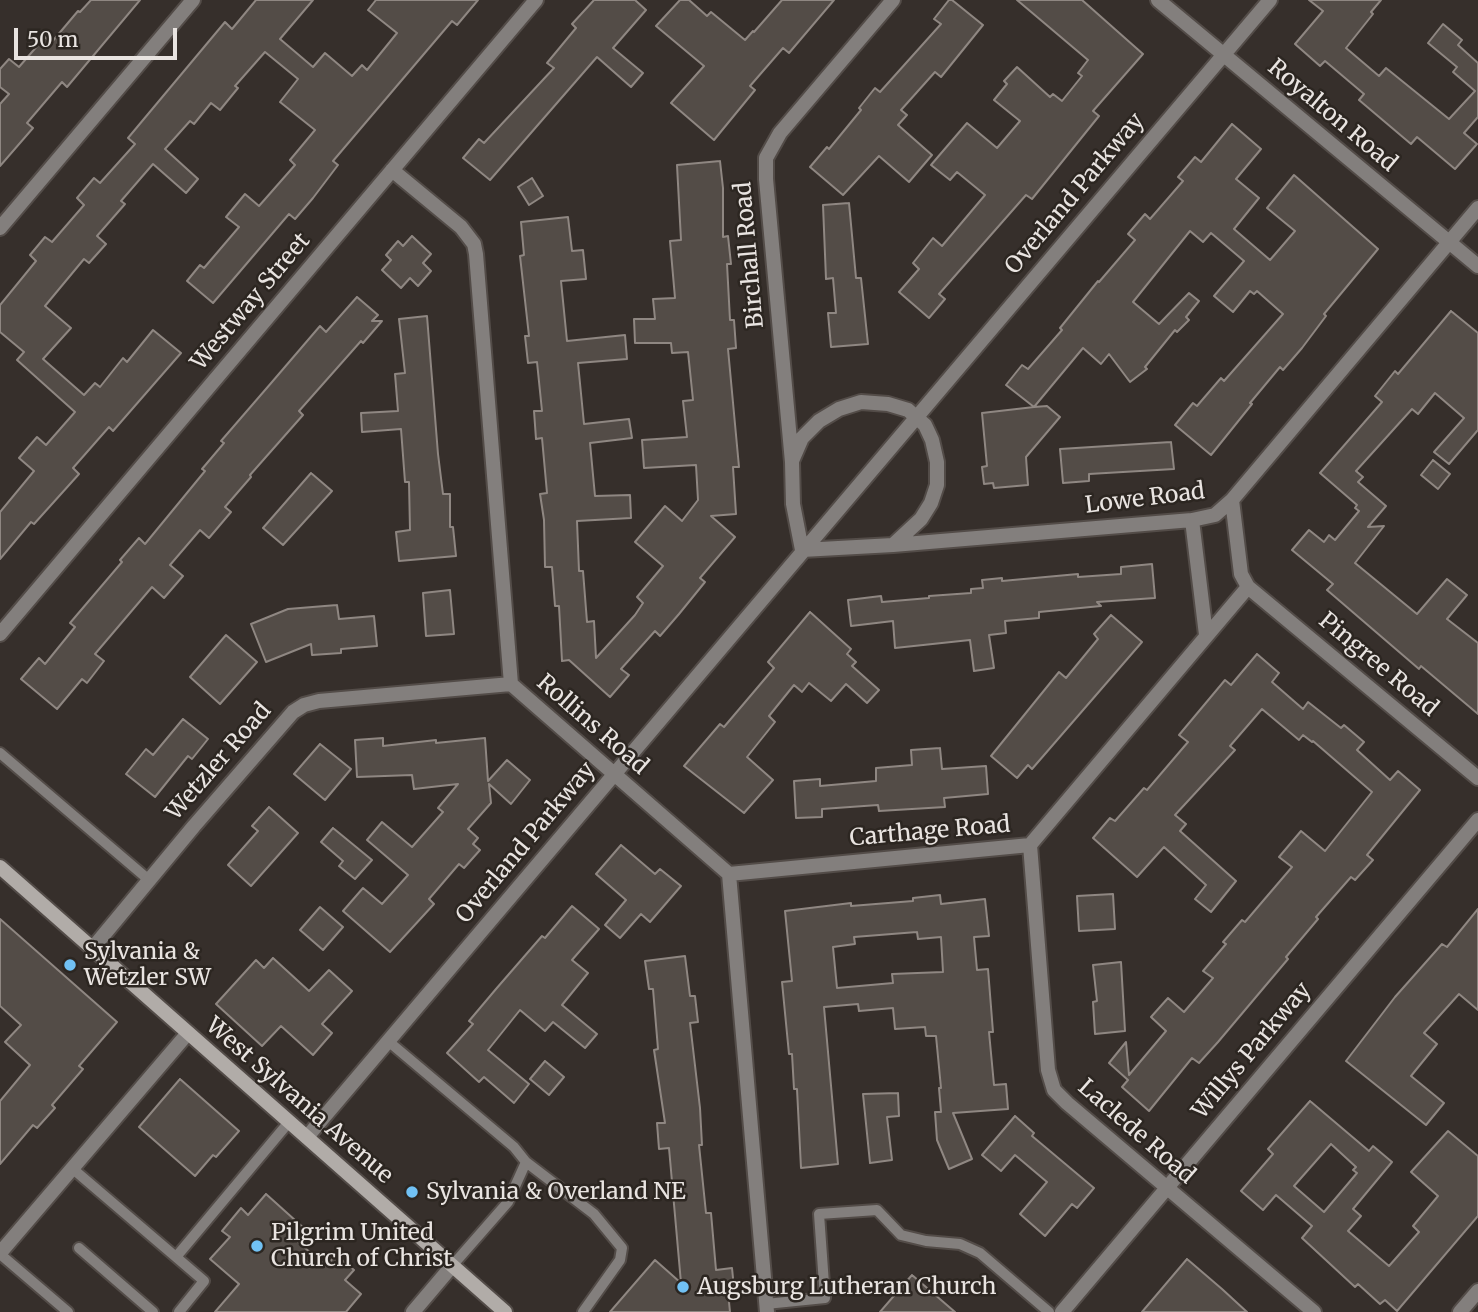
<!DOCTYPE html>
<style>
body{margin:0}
#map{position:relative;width:1478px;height:1312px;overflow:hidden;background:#362f2b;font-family:Merriweather,serif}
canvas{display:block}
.scale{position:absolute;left:14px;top:28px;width:163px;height:32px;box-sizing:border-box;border:4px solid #e9e4e1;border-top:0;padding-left:9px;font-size:21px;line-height:24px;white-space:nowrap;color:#e9e4e1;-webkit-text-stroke:5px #2c2621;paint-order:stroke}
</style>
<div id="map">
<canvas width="1478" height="1312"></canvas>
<div class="scale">50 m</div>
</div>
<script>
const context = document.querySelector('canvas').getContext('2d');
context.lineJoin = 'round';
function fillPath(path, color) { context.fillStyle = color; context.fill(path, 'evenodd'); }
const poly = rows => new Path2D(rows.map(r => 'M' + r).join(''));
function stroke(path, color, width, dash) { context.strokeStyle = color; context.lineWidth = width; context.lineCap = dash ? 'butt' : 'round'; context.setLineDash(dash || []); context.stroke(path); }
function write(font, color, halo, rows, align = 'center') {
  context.font = font + ' Merriweather,serif'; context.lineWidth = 5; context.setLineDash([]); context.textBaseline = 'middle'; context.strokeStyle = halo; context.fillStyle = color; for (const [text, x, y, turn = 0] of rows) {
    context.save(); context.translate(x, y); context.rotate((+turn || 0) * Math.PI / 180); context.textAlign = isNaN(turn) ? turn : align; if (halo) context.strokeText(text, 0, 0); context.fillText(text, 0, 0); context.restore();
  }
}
const building = poly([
 [91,0,140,0,67,87,62,82,27,123,33,128,0,166,0,104,9,94,0,87,0,69,9,59,19,67,45,37,51,43,78,11,80,12,91,0],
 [256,0,313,0,280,39,313,67,325,53,352,76,362,65,367,70,397,33,368,10,376,0,478,0,457,25,452,21,333,161,338,165,313,198,295,219,289,214,213,303,187,281,200,265,204,268,239,227,226,217,245,194,259,206,295,165,290,160,315,130,280,102,298,79,265,52,235,86,238,88,220,110,211,103,194,124,190,121,165,149,198,179,186,193,153,164,121,201,125,204,97,236,106,244,89,263,84,259,45,306,71,328,43,359,84,395,95,383,100,387,123,358,127,362,153,330,181,353,113,431,109,427,73,468,79,474,34,524,31,522,0,559,0,512,34,471,19,458,37,437,46,445,75,412,17,360,24,352,0,332,0,305,36,261,30,255,45,237,52,242,84,205,77,198,94,178,100,183,135,144,128,138,225,22,232,29,256,0],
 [594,0,635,0,646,10,613,48,643,73,631,87,597,57,490,180,463,158,479,139,484,143,554,68,547,63,576,28,572,24,594,0],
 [680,0,689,0,707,16,711,12,745,40,753,31,754,32,782,0,834,0,789,53,783,48,750,86,755,90,714,140,671,103,704,66,656,26,680,0],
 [949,0,952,0,983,25,941,77,935,72,901,110,907,115,898,125,932,155,909,182,879,156,843,195,810,167,827,147,829,149,861,110,859,108,875,88,880,92,941,24,934,19,949,0],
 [1017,0,1082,0,1143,54,1093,111,1099,116,1032,199,1026,195,939,294,945,299,929,318,899,292,919,269,913,263,933,238,942,246,985,195,957,172,950,180,931,165,967,123,997,148,1020,121,994,100,1007,84,1004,81,1017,67,1050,97,1053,94,1062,101,1082,76,1078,73,1088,60,1017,0],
 [1309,0,1381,0,1371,12,1373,14,1346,48,1379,76,1386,68,1449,119,1475,91,1453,72,1457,67,1428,43,1443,24,1462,40,1458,45,1478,63,1478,117,1464,133,1477,144,1455,169,1417,137,1411,144,1359,100,1364,94,1325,61,1320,66,1295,44,1323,11,1309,0],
 [1232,124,1261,149,1236,179,1259,198,1234,229,1270,260,1295,231,1267,208,1294,175,1378,249,1324,314,1326,316,1302,348,1283,370,1280,367,1250,403,1252,404,1211,455,1175,425,1193,403,1197,406,1221,378,1224,381,1283,314,1257,291,1254,294,1250,291,1233,312,1214,296,1244,261,1211,233,1203,242,1190,231,1133,302,1159,324,1189,293,1199,301,1186,317,1189,320,1177,332,1175,330,1145,367,1147,369,1130,382,1109,354,1101,364,1083,348,1034,407,1047,406,1060,417,1026,457,1028,485,994,488,993,483,984,484,982,467,987,466,982,413,1034,407,1006,385,1022,365,1028,369,1062,330,1060,328,1098,281,1099,282,1135,240,1128,234,1145,214,1150,219,1183,181,1178,177,1195,157,1201,162,1232,124],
 [720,161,723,188,723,237,728,236,731,264,727,264,730,320,734,320,736,348,728,349,739,467,733,467,736,514,711,516,735,537,700,578,705,582,679,614,660,636,655,631,621,669,629,675,610,697,569,660,562,661,559,606,555,606,552,567,545,567,544,520,540,494,547,493,542,438,536,439,534,411,542,411,537,362,528,363,525,336,529,336,520,256,524,255,521,222,568,217,572,251,583,250,586,279,561,281,567,341,625,335,627,359,578,363,584,424,629,419,632,438,590,443,595,496,630,495,631,518,577,521,579,571,583,571,587,622,594,621,596,658,635,615,643,603,637,597,663,566,635,542,665,506,682,521,698,500,696,465,644,468,642,440,687,437,683,401,693,400,688,352,672,353,671,343,635,343,634,319,655,319,653,299,675,298,670,241,681,240,677,165,720,161],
 [532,178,543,196,529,205,518,187,532,178],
 [849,203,856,278,861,278,868,344,831,347,828,313,836,313,833,278,826,279,823,205,849,203],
 [412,236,431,254,423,263,431,271,418,286,410,278,401,288,382,270,391,260,386,255,398,241,403,246,412,236],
 [357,297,378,315,372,321,382,321,363,343,361,341,299,411,303,415,250,475,251,477,225,507,231,512,209,538,200,530,170,565,183,576,164,598,152,587,95,654,104,661,87,683,82,679,57,709,21,679,39,658,45,664,75,627,70,623,122,562,120,560,139,538,145,544,205,471,202,469,224,443,221,441,272,382,320,326,326,332,357,297],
 [1451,311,1478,333,1478,430,1449,464,1434,452,1464,418,1435,393,1418,414,1412,409,1356,471,1363,477,1358,482,1386,506,1368,527,1384,526,1355,563,1417,614,1447,579,1467,595,1447,619,1478,643,1478,714,1421,666,1419,669,1327,590,1333,584,1292,550,1309,530,1324,542,1329,535,1335,540,1359,511,1355,508,1357,505,1320,473,1382,402,1375,396,1395,371,1398,374,1451,311],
 [427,316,438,454,443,494,450,494,450,527,453,527,456,556,399,561,396,532,410,530,409,482,405,482,401,429,362,432,361,413,398,411,395,374,405,373,399,319,427,316],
 [1171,442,1174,469,1089,474,1089,481,1063,483,1060,449,1171,442],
 [1433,460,1450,474,1438,489,1421,475,1433,460],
 [311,473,332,491,283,545,263,528,311,473],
 [1152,564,1155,598,1097,602,1101,606,1039,612,1039,618,1005,621,1006,633,989,635,994,668,974,671,970,640,895,648,893,621,851,626,848,600,881,596,882,602,929,598,929,596,971,593,971,589,983,588,982,580,1002,578,1002,581,1078,574,1078,577,1121,574,1121,567,1152,564],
 [450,590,454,634,426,636,423,593,450,590],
 [337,605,339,619,374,616,377,646,341,649,341,653,312,655,311,644,266,662,251,624,288,609,337,605],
 [810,612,851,649,847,654,856,662,852,666,879,690,867,703,846,684,831,701,809,683,802,692,794,685,769,716,775,722,747,757,773,780,744,813,684,766,720,724,724,727,774,668,768,662,810,612],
 [1111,615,1142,642,1032,769,1028,765,1017,778,991,756,1059,672,1066,678,1098,639,1094,634,1111,615],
 [226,635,257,662,220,704,190,677,226,635],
 [1257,654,1279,673,1272,682,1303,709,1308,702,1341,728,1344,725,1364,742,1357,750,1390,780,1398,771,1420,790,1367,855,1373,860,1355,880,1351,877,1316,917,1318,919,1286,957,1288,959,1218,1042,1199,1063,1192,1058,1149,1111,1122,1087,1128,1080,1109,1063,1126,1042,1129,1075,1166,1031,1151,1017,1168,998,1184,1012,1213,978,1203,971,1226,944,1223,942,1242,920,1245,922,1292,867,1279,857,1301,831,1325,851,1372,792,1313,741,1312,742,1303,735,1299,740,1262,709,1230,746,1235,750,1175,815,1186,824,1180,831,1236,881,1211,912,1195,899,1206,885,1164,847,1137,877,1093,838,1110,818,1115,821,1144,788,1147,790,1188,742,1179,735,1225,680,1231,685,1257,654],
 [183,719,208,739,192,759,188,756,155,797,126,774,146,749,153,755,183,719],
 [383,738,383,746,436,740,436,743,485,738,488,781,507,760,530,780,511,804,489,784,491,803,468,829,478,838,473,844,480,850,464,868,459,864,429,899,434,904,390,952,343,911,363,888,382,904,408,875,367,840,382,822,412,847,443,812,438,808,458,784,414,789,412,775,357,777,355,740,383,738],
 [320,744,351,769,325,800,294,774,320,744],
 [940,748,942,769,986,766,988,794,944,798,945,807,879,811,878,805,822,809,822,817,796,818,794,781,820,779,820,786,876,781,876,768,912,765,911,750,940,748],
 [269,807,298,833,251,886,228,865,258,831,252,826,269,807],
 [333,828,372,860,355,879,339,866,343,861,321,842,333,828],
 [621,845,655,874,660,869,681,886,650,922,641,914,620,938,605,925,626,900,596,874,621,845],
 [1113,894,1115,929,1079,931,1077,896,1113,894],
 [940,895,941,904,985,899,989,936,974,937,977,970,988,969,993,1032,989,1032,994,1085,1006,1084,1008,1109,953,1113,972,1159,949,1169,937,1140,935,1112,941,1112,939,1088,941,1088,936,1036,926,1036,925,1027,895,1029,893,1008,859,1011,858,1004,824,1007,838,1164,801,1168,797,1089,794,1089,792,1054,789,1054,782,982,792,981,785,911,851,903,851,906,913,901,913,898,940,895],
 [917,932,918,939,941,937,943,972,892,974,893,983,837,988,833,947,855,944,854,937,917,932],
 [572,906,599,929,572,960,588,973,562,1005,597,1034,585,1048,553,1022,545,1031,520,1010,488,1050,529,1084,514,1103,484,1077,479,1082,447,1053,473,1024,469,1021,496,989,542,936,545,938,572,906],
 [320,907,343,927,323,950,300,930,320,907],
 [1478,909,1478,1010,1459,994,1424,1033,1437,1044,1411,1076,1444,1103,1426,1125,1346,1061,1395,997,1442,944,1447,947,1478,909],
 [0,919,117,1022,79,1066,83,1069,52,1105,55,1108,37,1128,33,1125,0,1164,0,1101,30,1065,5,1042,21,1025,0,1006,0,919],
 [685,956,690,996,695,996,698,1022,690,1023,700,1108,702,1145,699,1145,706,1213,711,1213,716,1270,732,1268,735,1298,729,1302,730,1312,610,1312,655,1260,681,1283,669,1148,659,1149,657,1123,665,1123,654,1050,658,1049,653,989,649,989,645,961,685,956],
 [273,958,309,991,329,970,352,991,322,1024,332,1033,313,1055,281,1026,262,1046,216,1004,256,960,264,968,273,958],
 [1121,962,1125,1031,1095,1034,1093,1002,1097,1001,1093,965,1121,962],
 [545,1061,564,1077,549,1095,530,1079,545,1061],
 [180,1079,239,1131,216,1157,213,1155,195,1176,139,1127,180,1079],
 [898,1093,899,1116,887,1117,892,1160,870,1163,863,1094,898,1093],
 [1310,1101,1369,1151,1373,1146,1392,1162,1353,1209,1361,1216,1348,1231,1389,1266,1419,1232,1413,1226,1438,1196,1411,1172,1448,1131,1478,1156,1478,1216,1397,1311,1385,1300,1380,1304,1358,1284,1355,1287,1302,1238,1312,1226,1276,1195,1263,1210,1241,1191,1273,1154,1268,1149,1310,1101],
 [1331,1144,1356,1167,1353,1170,1357,1173,1324,1212,1294,1186,1331,1144],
 [1015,1116,1034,1133,1032,1136,1094,1188,1077,1208,1072,1204,1045,1236,1020,1214,1047,1182,1015,1155,1001,1171,982,1155,1015,1116],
 [266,1194,306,1230,297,1241,326,1266,336,1255,354,1270,345,1280,361,1294,346,1312,215,1312,239,1284,210,1259,230,1237,222,1231,241,1208,248,1215,266,1194],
 [1187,1259,1222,1289,1247,1312,1142,1312,1187,1259],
 [912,1275,955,1312,880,1312,912,1275]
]);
fillPath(building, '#534c47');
stroke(building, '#8f8782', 2);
const service = poly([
 [0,753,149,880],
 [388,1041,514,1147,526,1162,508,1202,452,1266],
 [526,1162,594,1214,622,1248,620,1260,583,1312],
 [73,1169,176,1257,289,1122],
 [79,1248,153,1312],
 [0,1254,68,1312],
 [176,1257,204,1281,179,1312],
 [766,1304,825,1298,819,1214,877,1210,901,1235,926,1241,960,1244,980,1253,1049,1312]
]);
const minor = poly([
 [893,0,780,133,766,158,766,179,792,462,793,504,802,550,893,545,1192,520,1215,515,1232,500,1478,208],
 [1158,0,1478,266],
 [392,170,461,227,474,244,476,254,511,684,729,874,767,1312],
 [0,228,193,0],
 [792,461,802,438,819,421,839,409,861,402,888,404,908,410,925,425,932,440,937,462,937,485,931,503,921,519,893,545],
 [1232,500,1241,574,1248,587,1478,778],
 [1192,520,1206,635],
 [0,634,536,0],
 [1030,845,1048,1070,1054,1090,1067,1103,1314,1312],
 [729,874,1030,845,1248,587],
 [92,949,194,826,293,712,304,705,319,701,511,684],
 [307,1137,1270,0],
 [0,1253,188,1033],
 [413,1312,452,1266],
 [1062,1312,1478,820],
 [1460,1312,1478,1291]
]);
const secondary = poly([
 [0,867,505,1312]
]);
stroke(service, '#534c48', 14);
stroke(minor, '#534c48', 18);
stroke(secondary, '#534c48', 18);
stroke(service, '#837f7d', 10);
stroke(minor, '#837f7d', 14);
stroke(secondary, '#b1aca8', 14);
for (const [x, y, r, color] of [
 [70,965,7,"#71c1f4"],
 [412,1192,7,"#71c1f4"],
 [257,1246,7,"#71c1f4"],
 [683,1287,7,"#71c1f4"]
]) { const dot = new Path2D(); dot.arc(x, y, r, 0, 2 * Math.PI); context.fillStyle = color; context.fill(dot); stroke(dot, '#2c2621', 2.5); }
write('23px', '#e9e4e1', '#2c2621', [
 ["Royalton Road",1332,116,40],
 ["Overland Parkway",1075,194,-50],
 ["Birchall Road",750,255,-95],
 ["Westway Street",251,302,-50],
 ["Lowe Road",1145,499,-7],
 ["Pingree Road",1378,665,40],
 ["Rollins Road",592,725,41],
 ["Wetzler Road",219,762,-49],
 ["Carthage Road",930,832,-5],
 ["Overland Parkway",526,843,-50],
 ["Willys Parkway",1252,1051,-50],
 ["West Sylvania Avenue",299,1101,41],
 ["Laclede Road",1136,1132,41]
]);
write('23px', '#e9e4e1', '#2c2621', [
 ["Sylvania &",84,952],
 ["Wetzler SW",84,978],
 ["Sylvania & Overland NE",426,1192],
 ["Pilgrim United",271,1233],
 ["Church of Christ",271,1259],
 ["Augsburg Lutheran Church",697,1287]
], 'left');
</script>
